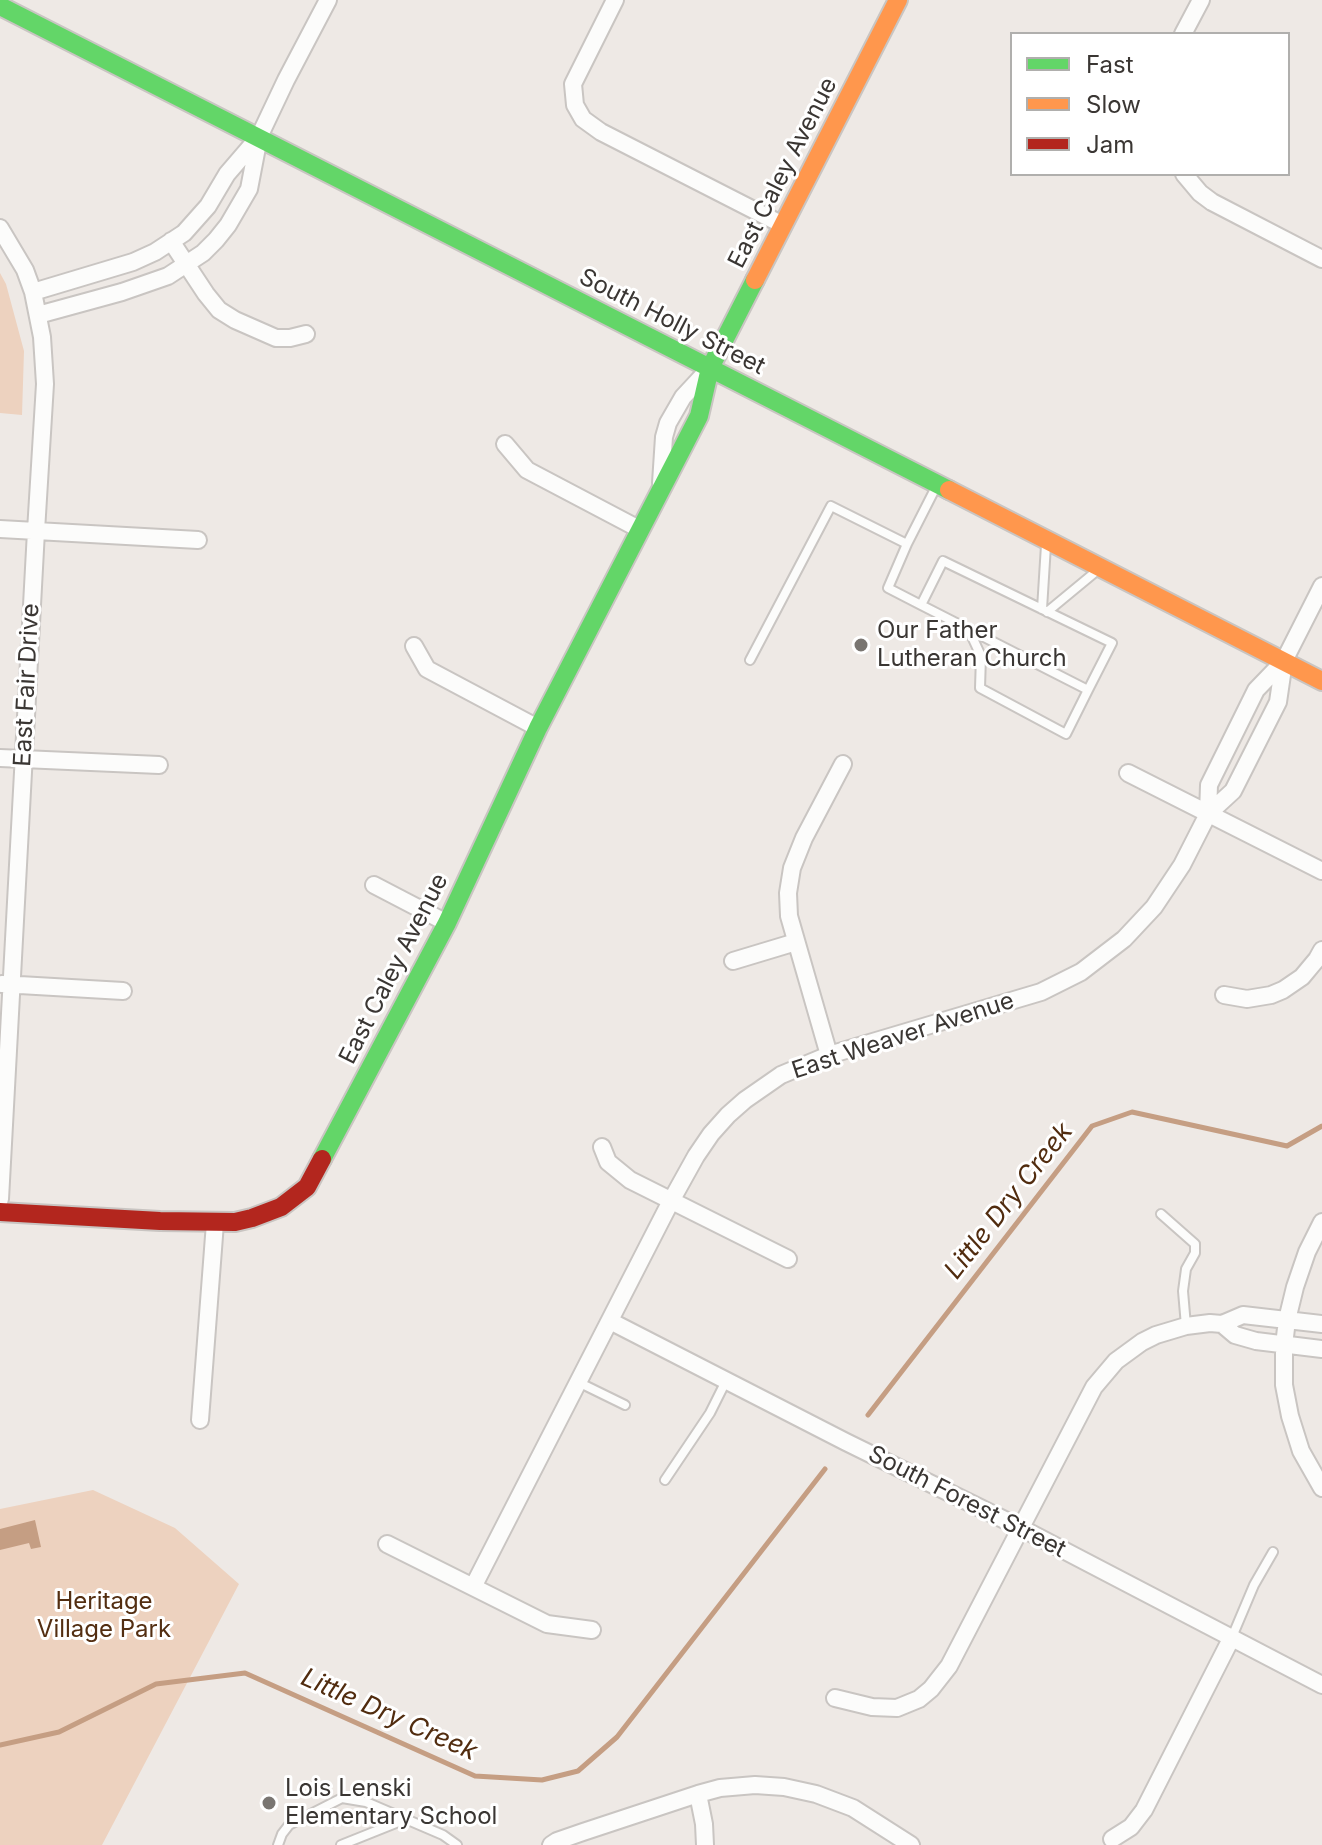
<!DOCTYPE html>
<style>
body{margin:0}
#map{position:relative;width:1322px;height:1845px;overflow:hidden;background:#eee9e5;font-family:Inter,sans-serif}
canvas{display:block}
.legend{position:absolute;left:1010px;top:32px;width:280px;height:144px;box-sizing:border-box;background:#fff;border:2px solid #b0afad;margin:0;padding:10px 14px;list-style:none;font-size:24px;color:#3a3633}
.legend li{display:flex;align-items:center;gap:16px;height:40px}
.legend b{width:40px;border:2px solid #b0afad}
</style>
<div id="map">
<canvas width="1322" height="1845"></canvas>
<ul class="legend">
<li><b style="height:10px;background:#63d668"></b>Fast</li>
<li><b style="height:10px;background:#ff974d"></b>Slow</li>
<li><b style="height:10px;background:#b3261e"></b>Jam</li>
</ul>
</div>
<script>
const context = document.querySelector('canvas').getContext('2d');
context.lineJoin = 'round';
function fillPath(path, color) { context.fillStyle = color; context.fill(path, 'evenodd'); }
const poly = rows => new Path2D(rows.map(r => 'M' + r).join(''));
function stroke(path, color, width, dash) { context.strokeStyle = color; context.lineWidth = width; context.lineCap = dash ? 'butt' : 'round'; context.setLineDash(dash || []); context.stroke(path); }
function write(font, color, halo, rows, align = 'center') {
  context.font = font + ' Inter,sans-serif'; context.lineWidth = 6; context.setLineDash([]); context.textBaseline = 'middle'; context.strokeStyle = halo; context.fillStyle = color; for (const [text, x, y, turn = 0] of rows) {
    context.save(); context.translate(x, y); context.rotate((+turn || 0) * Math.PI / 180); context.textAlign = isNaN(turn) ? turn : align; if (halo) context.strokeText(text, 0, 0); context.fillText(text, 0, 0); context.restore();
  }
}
fillPath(poly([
 [0,273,6,284,24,351,22,415,0,413],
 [93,1490,175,1528,239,1584,102,1845,0,1845,0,1509]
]), '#edd2bf');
fillPath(poly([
 [35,1520,41,1547,31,1549,29,1543,0,1550,0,1529]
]), '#c59e83');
stroke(poly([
 [868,1415,1092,1126,1132,1112,1287,1146,1322,1126],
 [0,1745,59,1732,156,1684,245,1673,475,1776,542,1780,578,1771,617,1737,825,1469]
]), '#c59e83', 5);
const lane = poly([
 [907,544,888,588,921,605,1088,690,1066,734,980,688,981,656,968,628],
 [921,605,943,561,1112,643,1088,690],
 [1042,609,1046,545],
 [1047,612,1099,569],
 [750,660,831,506,907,544,937,485],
 [1161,1214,1195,1244,1195,1253,1186,1269,1183,1291,1186,1326],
 [578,1382,625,1405],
 [665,1480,710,1413,726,1381],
 [1232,1637,1254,1585,1273,1552],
 [278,1845,282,1834,289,1825,342,1798,366,1802,443,1835,457,1845],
 [341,1845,406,1819]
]);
const street = poly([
 [615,0,573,84,575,105,583,119,601,132,783,225],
 [1183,34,1201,0],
 [1184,174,1200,193,1212,202,1322,259],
 [0,228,25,270,33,292,42,337,45,384,36,531,0,1199],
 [171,241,206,294,219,310,235,320,276,338,290,338,306,334],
 [33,292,133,262,155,252,184,233,208,206,227,174,258,138],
 [38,315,122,292,168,276,203,253,216,240,228,225,249,189,259,137,286,80,328,0],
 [505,444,527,470,639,529],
 [661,483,664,437,668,423,683,397,709,369],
 [0,529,198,540],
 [414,646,427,669,538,728],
 [0,758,159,765],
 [1128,773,1322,871],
 [1208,814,1209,785,1256,690,1284,661,1322,586],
 [374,885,447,923],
 [733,961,796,942],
 [2,984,123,991],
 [1224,995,1247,999,1271,995,1283,990,1302,977,1317,959,1322,950],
 [829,1055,789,916,788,893,792,868,804,838,843,764],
 [602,1147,608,1162,630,1180,788,1259],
 [1322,1222,1307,1252,1295,1287,1287,1320,1284,1345,1284,1385,1290,1416,1301,1451,1322,1488],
 [610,1321,846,1442,1021,1528,1322,1685],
 [1222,1324,1235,1335,1256,1341,1322,1349],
 [200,1420,215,1223],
 [387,1544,547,1624,592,1630],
 [473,1587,671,1201,696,1156,711,1134,728,1115,745,1100,781,1075,829,1055,1041,992,1081,972,1124,939,1154,907,1182,865,1208,814,1233,791,1278,702,1284,661],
 [835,1698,872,1707,897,1708,919,1699,931,1689,949,1666,1094,1387,1116,1361,1142,1342,1156,1335,1186,1326,1210,1323,1222,1324,1243,1315,1322,1324],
 [698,1794,704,1824,705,1845],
 [1112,1839,1131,1827,1144,1810,1232,1637],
 [551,1845,557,1841,583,1832,698,1794,720,1788,755,1785,784,1787,816,1794,853,1808,911,1845]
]);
const fast = poly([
 [0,6,949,490],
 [322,1159,447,923,538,728,699,416,710,368,755,280]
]);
const slow = poly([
 [755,280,898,0],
 [949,490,1322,681]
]);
const jam = poly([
 [0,1212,160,1221,235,1222,252,1218,281,1207,307,1187,322,1159]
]);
stroke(lane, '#c9c5c2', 12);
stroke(street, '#c9c5c2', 20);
stroke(fast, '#c9c5c2', 22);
stroke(slow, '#c9c5c2', 22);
stroke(jam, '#c9c5c2', 22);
stroke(lane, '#fcfcfb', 8);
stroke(street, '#fcfcfb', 16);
stroke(fast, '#63d668', 18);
stroke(slow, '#ff974d', 18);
stroke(jam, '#b3261e', 18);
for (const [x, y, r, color] of [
 [861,645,8,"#797571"],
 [269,1803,8,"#797571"]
]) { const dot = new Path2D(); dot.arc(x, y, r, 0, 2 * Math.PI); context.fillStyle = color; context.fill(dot); stroke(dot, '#fff', 3); }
write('24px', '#3a3633', '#fff', [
 ["East Caley Avenue",783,173,-63],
 ["South Holly Street",672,322,27],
 ["East Fair Drive",27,685,-87],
 ["East Caley Avenue",394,969,-63],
 ["East Weaver Avenue",903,1036,-18],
 ["South Forest Street",967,1502,27]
]);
write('24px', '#3a3633', '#fff', [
 ["Our Father",877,631],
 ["Lutheran Church",877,659],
 ["Lois Lenski",285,1789],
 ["Elementary School",285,1817]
], 'left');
write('24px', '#532e11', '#fff', [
 ["Heritage",104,1602],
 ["Village Park",104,1630]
]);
write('italic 26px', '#512c0f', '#fff', [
 ["Little Dry Creek",1009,1201,-52],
 ["Little Dry Creek",389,1715,24]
]);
</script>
